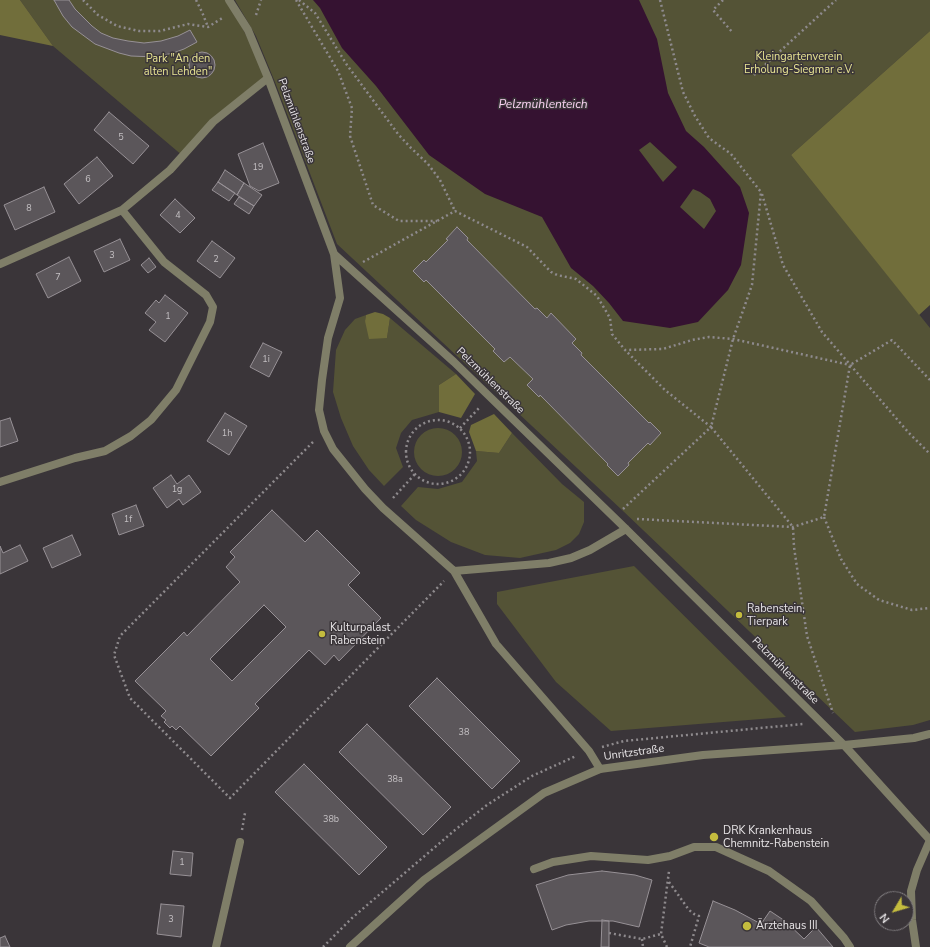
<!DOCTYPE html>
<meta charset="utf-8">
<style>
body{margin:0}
#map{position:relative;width:930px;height:947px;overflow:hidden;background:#3a3539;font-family:"Nunito Sans",sans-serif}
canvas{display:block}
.north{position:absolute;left:874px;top:891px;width:40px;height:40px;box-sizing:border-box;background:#3a3539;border:1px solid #7f7b7e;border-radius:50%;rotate:232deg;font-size:11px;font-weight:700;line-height:16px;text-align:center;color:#e7e4e6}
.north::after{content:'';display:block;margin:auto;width:14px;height:18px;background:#c4bc3e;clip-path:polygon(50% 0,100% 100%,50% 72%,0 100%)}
</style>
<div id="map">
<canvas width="930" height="947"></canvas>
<div class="north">N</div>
</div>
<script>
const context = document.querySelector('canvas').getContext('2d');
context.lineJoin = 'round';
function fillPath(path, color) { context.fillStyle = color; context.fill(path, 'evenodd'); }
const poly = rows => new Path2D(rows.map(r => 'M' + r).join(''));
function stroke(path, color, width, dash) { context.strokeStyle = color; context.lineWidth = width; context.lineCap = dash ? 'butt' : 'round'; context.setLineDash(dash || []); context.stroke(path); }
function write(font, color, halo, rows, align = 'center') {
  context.font = font + ' "Nunito Sans",sans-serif'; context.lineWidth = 3; context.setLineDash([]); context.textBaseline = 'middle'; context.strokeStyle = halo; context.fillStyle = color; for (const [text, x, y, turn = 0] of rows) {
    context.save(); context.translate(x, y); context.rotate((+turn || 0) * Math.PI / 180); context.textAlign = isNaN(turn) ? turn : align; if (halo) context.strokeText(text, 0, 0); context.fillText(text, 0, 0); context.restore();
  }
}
fillPath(poly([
 [20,0,228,0,268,78,213,122,183,156,53,46],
 [235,0,930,0,930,31,791,155,930,328,930,720,913,725,855,732,622,510,337,244,275,82,256,36],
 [366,315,365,321,387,338,390,318,456,374,439,385,439,412,412,420,401,433,396,448,403,467,384,486,369,470,353,446,341,418,333,392,336,350,345,330,355,319],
 '414 452a24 24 0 1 1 48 0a24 24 0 1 1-48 0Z',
 [512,433,562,484,584,502,584,522,579,534,570,543,556,550,520,558,485,555,451,542,416,520,401,506,418,487,438,489,462,482,477,461,476,451,499,453],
 [634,566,786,717,611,731,556,682,497,604,497,592]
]), '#545336');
fillPath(poly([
 [0,0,20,0,53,46,0,35],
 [930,31,930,305,919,315,791,155],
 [375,312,383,314,390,318,387,338,369,339,365,321,366,315],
 [456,374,475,394,461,418,439,412,439,385],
 [494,414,512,433,499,453,476,451,469,432,471,425]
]), '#716e3b');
fillPath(poly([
 [313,0,639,0,657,39,668,93,686,131,704,147,740,187,749,213,741,265,728,290,698,322,670,328,623,321,609,303,593,286,571,268,542,217,485,194,429,155,376,86,342,48,320,8],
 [650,142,677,167,663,182,639,150],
 [693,189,700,192,710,199,716,211,704,229,680,207]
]), '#351231');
const building = poly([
 [54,0,69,0,75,9,92,26,101,33,113,38,128,41,144,43,161,41,178,36,190,30,197,42,184,49,173,53,155,57,131,56,119,53,95,44,72,27,63,16,54,0],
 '189 65a13 13 0 1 1 26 0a13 13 0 1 1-26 0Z',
 [109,112,149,146,133,164,94,130,109,112],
 [263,143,279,183,259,191,250,186,238,154,263,143],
 [97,157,113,176,79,204,64,184,97,157],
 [225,170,244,183,237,195,218,182,225,170],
 [218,182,235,193,229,201,212,190,218,182],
 [244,183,262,195,254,206,237,195,244,183],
 [44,187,55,212,15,230,4,205,44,187],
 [239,197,254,206,249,214,234,204,239,197],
 [175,199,195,218,180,233,160,215,175,199],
 [457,227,468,238,467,240,535,309,537,308,547,318,551,313,576,339,572,343,582,353,581,355,649,423,650,422,661,433,650,445,648,443,628,463,629,465,618,476,607,465,608,464,545,400,540,395,539,397,527,385,533,379,510,357,504,362,493,351,495,349,426,280,424,282,413,271,424,260,426,262,448,240,446,239,457,227],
 [120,239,130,260,104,272,94,251,120,239],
 [212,241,235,258,220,278,197,261,212,241],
 [69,257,81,281,48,298,36,274,69,257],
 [149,258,156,267,148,273,141,265,149,258],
 [165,295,188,313,165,342,149,330,156,322,145,313,156,300,159,303,165,295],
 [263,343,282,352,269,377,250,367,263,343],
 [225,413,247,426,229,455,207,441,225,413],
 [10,418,18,441,0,447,0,421,10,418],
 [171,475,177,484,189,475,201,492,183,505,179,499,167,508,153,488,171,475],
 [136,505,144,526,119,535,112,514,136,505],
 [272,510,305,542,317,530,360,573,348,585,381,618,339,661,334,655,325,665,309,650,255,704,259,708,211,756,180,726,176,730,172,726,170,728,164,722,166,720,161,716,166,711,135,681,184,632,187,636,240,582,226,567,235,557,230,552,272,510],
 [264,605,286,627,232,681,210,659,264,605],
 [72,535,81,555,52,568,43,548,72,535],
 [20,545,28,561,0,574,0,546,3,553,20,545],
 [437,678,520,761,492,789,409,706,437,678],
 [367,724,451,807,423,835,339,752,367,724],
 [304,764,387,847,359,875,275,792,304,764],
 [173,851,193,853,191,876,170,874,173,851],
 [602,871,635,875,652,880,639,927,613,921,589,921,566,925,552,930,536,885,568,875,602,871],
 [713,901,735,910,761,924,770,911,785,921,804,939,816,927,833,947,709,947,699,943,713,901],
 [161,904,184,906,181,937,157,934,161,904],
 [602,920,609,921,609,947,601,947,602,920],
 [5,936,10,947,0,947,0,938,5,936]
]);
fillPath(building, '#5b565a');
stroke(building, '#979196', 1);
stroke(poly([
 [83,0,98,15,117,26,139,31,160,31,188,24,208,27,224,17],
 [196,0,202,12,208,27],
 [296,0,338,71,352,108,350,136,373,205,399,221,437,221],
 [299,0,315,13,347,65,398,134,410,147,428,164,440,180,455,211],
 [660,0,683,92,695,116,709,138,731,154,761,192,752,285,733,339,711,427,793,527,794,547,807,636,833,713],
 [723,0,713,10,733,33],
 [256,15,261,0],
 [754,75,836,0],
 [762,194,783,265,822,332,908,432,930,454],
 [363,262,455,211,527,247,551,272,557,275,576,279,597,296,610,318,612,334,625,350,663,349,692,340,709,337,733,339,850,365],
 '406 452a32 32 0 1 1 64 0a32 32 0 1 1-64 0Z',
 [460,428,480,407],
 [313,442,120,636,114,655,130,698,230,798,444,581],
 [393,498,415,474],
 [623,509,711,427,665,390,625,350],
 [824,517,841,559,857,584,879,600,912,610,930,608],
 [637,519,793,527,824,517,850,365,892,340,930,380],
 [602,747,624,741,803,724],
 [242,830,245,813],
 [669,882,689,910,694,914,699,916,690,947],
 [609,933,642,939,661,934],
 [642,939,643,947],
 [323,947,352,918,455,830,487,805,532,776,576,756],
 [667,947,661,934,669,871]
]), '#8e8a8d', 2.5, [2, 3]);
stroke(poly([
 [534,869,553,862,591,856,648,860,670,856,694,847,716,847,769,871,811,901,844,938,850,947],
 [916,947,912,920,911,891,917,870,930,840]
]), '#7f7e68', 8);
stroke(poly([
 [229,0,248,30,268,78,334,254,340,298,328,338,322,380,319,410,324,431,333,449,365,489,383,508,454,571,496,644,589,751,600,769],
 [334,254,454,362,626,529,844,745,930,840],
 [0,264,122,210,170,170,213,122,268,78],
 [0,482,75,458,105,451,131,436,151,420,176,390,210,322,213,307,206,295,164,262,122,210],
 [454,571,549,563,571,558,590,550,626,529],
 [216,947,240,842]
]), '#7f7e68', 8);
stroke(poly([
 [350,947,424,880,544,793,600,769,703,755,844,745,914,738,930,734]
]), '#7f7e68', 8);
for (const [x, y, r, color] of [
 [739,615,4,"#c4bc3e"],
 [322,634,4,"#c4bc3e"],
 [714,837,5,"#c4bc3e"],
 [747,926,5,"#c4bc3e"]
]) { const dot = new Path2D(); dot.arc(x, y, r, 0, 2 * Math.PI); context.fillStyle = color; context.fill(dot); stroke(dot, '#3a3539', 1.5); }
write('9px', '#c4c0c3', null, [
 ["5",121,138],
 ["19",258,168],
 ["6",88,180],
 ["8",29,209],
 ["4",178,216],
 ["3",112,256],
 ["2",216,260],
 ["7",58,278],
 ["1",168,317],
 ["1i",266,360],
 ["1h",227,434],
 ["1g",177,490],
 ["1f",128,520],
 ["38",464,733],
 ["38a",395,780],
 ["38b",331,820],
 ["1",182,863],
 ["3",171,920]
]);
write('11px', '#e7e392', '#3a3539', [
 ["Kleingartenverein",799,57],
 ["Erholung-Siegmar e.V.",799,70],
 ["Park \"An den",178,59],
 ["alten Lehden\"",178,72]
]);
write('11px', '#e7e4e6', '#3a3539', [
 ["Pelzmühlenstraße",296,121,70],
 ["Pelzmühlenstraße",490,381,44],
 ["Pelzmühlenstraße",785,671,45],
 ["Unritzstraße",634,753,-8]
]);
write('11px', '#e7e4e6', '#3a3539', [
 ["Rabenstein,",747,609],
 ["Tierpark",747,622],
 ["Kulturpalast",330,628],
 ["Rabenstein",330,641],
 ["DRK Krankenhaus",723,831],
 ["Chemnitz-Rabenstein",723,844],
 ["Ärztehaus III",756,926]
], 'left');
write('italic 12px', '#f8d1f1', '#3a3539', [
 ["Pelzmühlenteich",543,105]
]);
</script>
